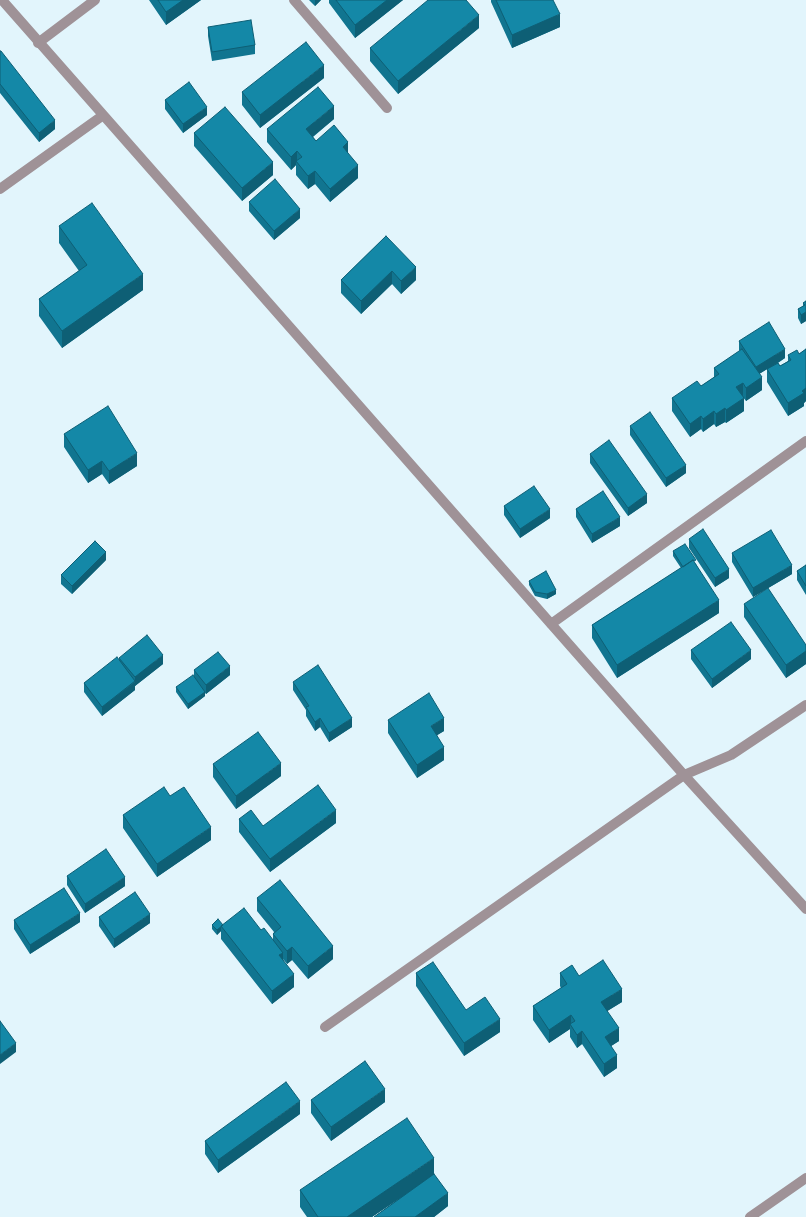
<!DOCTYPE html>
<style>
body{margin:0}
canvas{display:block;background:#e2f5fc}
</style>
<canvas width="806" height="1217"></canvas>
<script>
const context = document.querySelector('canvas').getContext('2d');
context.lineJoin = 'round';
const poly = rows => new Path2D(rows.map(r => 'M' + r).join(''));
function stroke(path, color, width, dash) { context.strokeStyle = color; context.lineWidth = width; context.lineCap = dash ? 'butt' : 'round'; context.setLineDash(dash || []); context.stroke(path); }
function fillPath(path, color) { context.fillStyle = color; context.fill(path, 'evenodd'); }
stroke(poly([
 [2,0,684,775,806,909],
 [294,0,387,108],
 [38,43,95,0],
 [0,189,102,116],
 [551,624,806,441],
 [325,1027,684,775,731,755,806,705],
 [750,1217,806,1178]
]), '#9f9297', 10);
fillPath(poly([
 [149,0,201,0,166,25],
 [309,0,321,0,315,6],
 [329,0,403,0,355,38,329,3],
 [491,0,553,0,560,27,512,48,491,2],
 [208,27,255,45,255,54,212,61,208,36],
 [479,28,398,94,370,61,370,48],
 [0,51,55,129,39,142,0,93],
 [324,78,260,128,242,105,242,92],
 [165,100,207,115,183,133,165,109],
 [334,119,313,137,316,141,348,154,358,178,330,202,315,184,308,189,296,175,296,165,291,170,267,142,267,129],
 [194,133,273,175,242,201,194,146],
 [249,202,300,218,274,240,249,211],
 [59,226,143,290,62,348,39,316,39,299,79,271,59,243],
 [386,236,416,280,401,294,392,284,361,314,341,293,341,280],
 [806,301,806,321,801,324,798,318,798,309,803,306,803,303],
 [739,341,785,358,778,363,780,366,788,361,788,355,799,354,806,349,806,401,804,403,804,406,788,416,767,382,767,369,759,374,762,390,746,401,742,396,744,411,726,423,725,422,716,427,714,424,703,432,701,429,690,437,672,411,672,398,701,386,714,377,714,368,740,351,739,350],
 [630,426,686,473,666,487,630,435],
 [64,434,137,466,109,484,102,474,88,483,64,447],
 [590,454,647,503,628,516,590,463],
 [504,506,550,518,520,538,504,515],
 [576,509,620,526,592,543,576,517],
 [689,539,729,578,715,587,689,548],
 [673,551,696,564,719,613,617,678,592,638,592,625,681,568,673,556],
 [732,553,792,574,753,597,732,562],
 [106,560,72,594,61,584,61,575],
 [806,565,806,595,797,580,797,571],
 [529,581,556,594,547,599,535,596,529,585],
 [744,604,806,645,806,664,786,678,744,617],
 [691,650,751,659,712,688,691,659],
 [119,658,163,664,135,686,135,690,102,716,84,692,84,683,119,660],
 [194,670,230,675,206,694,205,693,205,696,188,709,176,692,176,687,194,677],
 [293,682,352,727,329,742,320,727,315,731,306,716,306,710,293,690],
 [388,720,444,731,437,735,444,760,417,778,388,733],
 [213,764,281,776,236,809,213,777],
 [123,815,211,840,157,877,123,828],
 [239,819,263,826,336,823,270,872,239,832],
 [67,876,125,886,85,913,67,885],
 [257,898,333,959,308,979,292,960,287,964,283,959,294,987,272,1004,221,939,221,931,217,935,212,929,212,925,223,925,261,930,273,940,273,934,274,932,257,911],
 [99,917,150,923,114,948,99,926],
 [14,920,80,922,30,954,14,929],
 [416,973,466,1010,500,1032,464,1056,416,986],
 [560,973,579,976,622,1002,607,1011,619,1041,611,1046,617,1068,604,1077,582,1044,577,1048,570,1037,570,1029,549,1043,533,1020,533,1006,561,988,560,986],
 [311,1100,385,1102,331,1141,311,1113],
 [300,1114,218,1173,205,1154,205,1141],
 [434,1174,448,1206,434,1217,374,1217,400,1198,372,1217,307,1217,300,1207,300,1190]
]), '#117590');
fillPath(poly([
 [183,0,201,0,166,25,166,12],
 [315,0,321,0,315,6],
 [387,0,403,0,355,38,355,25],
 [560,14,560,27,512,48,512,35],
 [479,15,479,28,398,94,398,81],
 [324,65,324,78,260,128,260,115],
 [334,106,334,119,306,142,306,129],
 [207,107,207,115,183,133,183,124],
 [55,120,55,129,39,142,39,133],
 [348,142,348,155,343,147],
 [297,151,297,163,296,161,296,165,291,170,291,157],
 [273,162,273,175,242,201,242,188],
 [358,165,358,178,330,202,330,189],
 [315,171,315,184,308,189,308,176],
 [300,209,300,218,274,240,274,231],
 [416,267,416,280,401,294,401,281],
 [392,271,392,284,361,314,361,301],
 [143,274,143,290,62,348,62,331],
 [806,312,806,321,801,324,801,315],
 [785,349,785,358,756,376,756,367],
 [762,377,762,390,746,401,746,388],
 [743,383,743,396,736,400,736,387],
 [806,388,806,401,804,403,804,406,788,416,788,403,802,391],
 [744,398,744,411,726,423,726,410],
 [725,408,725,422,716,427,716,414],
 [714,411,714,424,703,432,703,419],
 [701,416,701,429,690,437,690,424],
 [137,453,137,466,109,484,109,471],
 [102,461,102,474,88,483,88,470],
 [686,465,686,473,666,487,666,478],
 [647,494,647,503,628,516,628,508],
 [550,509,550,518,520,538,520,529],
 [620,517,620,526,592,543,592,534],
 [106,552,106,560,72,594,72,586],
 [792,565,792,574,753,597,753,588],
 [729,569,729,578,715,587,715,578],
 [556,590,556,594,547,599,547,594],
 [719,600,719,613,617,678,617,665],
 [751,650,751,659,712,688,712,679],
 [806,651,806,664,786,678,786,665],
 [163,655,163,664,135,686,135,690,102,716,102,707,135,682,135,677],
 [230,666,230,675,206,694,206,685],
 [205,692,205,696,188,709,188,704],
 [320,718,320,727,315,731,315,722],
 [352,718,352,727,329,742,329,733],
 [444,718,444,731,431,739,431,726],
 [444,747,444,760,417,778,417,765],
 [281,763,281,776,236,809,236,796],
 [336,810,336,823,270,872,270,859],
 [211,827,211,840,157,877,157,864],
 [125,877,125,886,85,913,85,904],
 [80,913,80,922,30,954,30,945],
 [150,914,150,923,114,948,114,939],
 [221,927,221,931,217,935,217,930],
 [333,946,333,959,308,979,308,966],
 [292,947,292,960,287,964,287,951],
 [283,953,283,966,279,955],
 [294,974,294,987,272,1004,272,991],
 [622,989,622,1002,601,1015,601,1002],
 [571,1015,571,1026,570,1024,570,1029,549,1043,549,1030],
 [500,1019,500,1032,464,1056,464,1043],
 [619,1028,619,1041,605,1050,605,1037],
 [582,1031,582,1044,577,1048,577,1035],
 [16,1043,16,1052,0,1064,0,1055],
 [617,1055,617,1068,604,1077,604,1064],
 [385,1089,385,1102,331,1141,331,1127],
 [300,1101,300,1114,218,1173,218,1160],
 [434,1158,434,1175,372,1217,347,1217],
 [448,1193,448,1206,434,1217,415,1217]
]), '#0e5f75');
const building = poly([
 [158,0,183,0,166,12,158,0],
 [336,0,387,0,355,25,336,0],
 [428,0,466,0,479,15,398,81,370,48,428,0],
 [496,0,553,0,560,14,512,35,496,0],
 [251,20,255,45,212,52,208,27,251,20],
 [306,42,324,65,260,115,242,92,306,42],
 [0,51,1,51,55,120,39,133,0,84,0,51],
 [189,82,207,107,183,124,165,100,189,82],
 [318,87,334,106,306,129,316,141,334,125,348,142,343,147,358,165,330,189,315,171,308,176,296,161,302,157,297,151,291,157,267,129,318,87],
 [225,107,273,162,242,188,194,133,225,107],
 [275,179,300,209,274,231,249,202,275,179],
 [92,203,143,274,62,331,39,299,87,265,59,226,92,203],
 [386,236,416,267,401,281,392,271,361,301,341,280,386,236],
 [806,301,806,312,801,315,798,309,805,305,803,303,806,301],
 [769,322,785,349,756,367,739,341,769,322],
 [742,349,762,377,746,388,743,383,736,387,744,398,726,410,725,408,716,414,714,411,703,419,701,416,690,424,672,398,697,381,701,386,719,374,714,368,742,349],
 [806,349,806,388,802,391,804,393,788,403,767,369,778,363,780,366,791,360,788,355,797,350,799,354,806,349],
 [108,406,137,453,109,471,102,461,88,470,64,434,108,406],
 [650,412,686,465,666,478,630,426,650,412],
 [609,440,647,494,628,508,590,454,609,440],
 [534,486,550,509,520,529,504,506,534,486],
 [603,491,620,517,592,534,576,509,603,491],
 [703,529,729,569,715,578,689,539,703,529],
 [771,530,792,565,753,588,732,553,771,530],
 [95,541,106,552,72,586,61,575,95,541],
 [685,544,696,560,694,561,693,560,683,567,673,551,685,544],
 [693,560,719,600,617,665,592,625,693,560],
 [806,565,806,586,797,571,806,565],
 [546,571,556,590,547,594,535,592,529,581,546,571],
 [768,588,806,645,806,651,786,665,744,604,768,588],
 [731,622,751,650,712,679,691,650,731,622],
 [147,635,163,655,135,677,119,658,147,635],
 [218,652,230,666,206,685,194,670,218,652],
 [117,657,135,681,102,707,84,683,117,657],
 [318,665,352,718,329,733,320,718,315,722,306,707,309,706,293,682,318,665],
 [193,675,205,692,188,704,176,687,193,675],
 [429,693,444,718,431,726,444,747,417,765,388,720,429,693],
 [258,732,281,763,236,796,213,764,258,732],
 [318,785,336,810,270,859,239,819,251,810,263,826,318,785],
 [164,787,170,796,184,787,211,827,157,864,123,815,164,787],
 [106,849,125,877,85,904,67,876,106,849],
 [280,880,333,946,308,966,292,947,287,951,273,934,281,927,257,898,280,880],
 [64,888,80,913,30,945,14,920,64,888],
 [135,892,150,914,114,939,99,917,135,892],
 [244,908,261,930,264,928,283,953,279,955,294,974,272,991,221,926,244,908],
 [218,919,223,925,217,930,212,925,218,919],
 [603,960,622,989,601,1002,619,1028,605,1037,617,1055,604,1064,582,1031,577,1035,570,1024,575,1021,571,1015,549,1030,533,1006,567,984,560,973,572,965,579,976,603,960],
 [433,962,466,1010,485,997,500,1019,464,1043,416,973,433,962],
 [0,1021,16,1043,0,1055,0,1021],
 [365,1061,385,1089,331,1127,311,1100,365,1061],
 [286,1082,300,1101,218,1160,205,1141,286,1082],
 [407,1118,434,1158,347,1217,318,1217,300,1190,407,1118],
 [434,1174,448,1193,415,1217,374,1217,434,1174]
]);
fillPath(building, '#1488a7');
stroke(building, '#0e5f75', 1);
</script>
